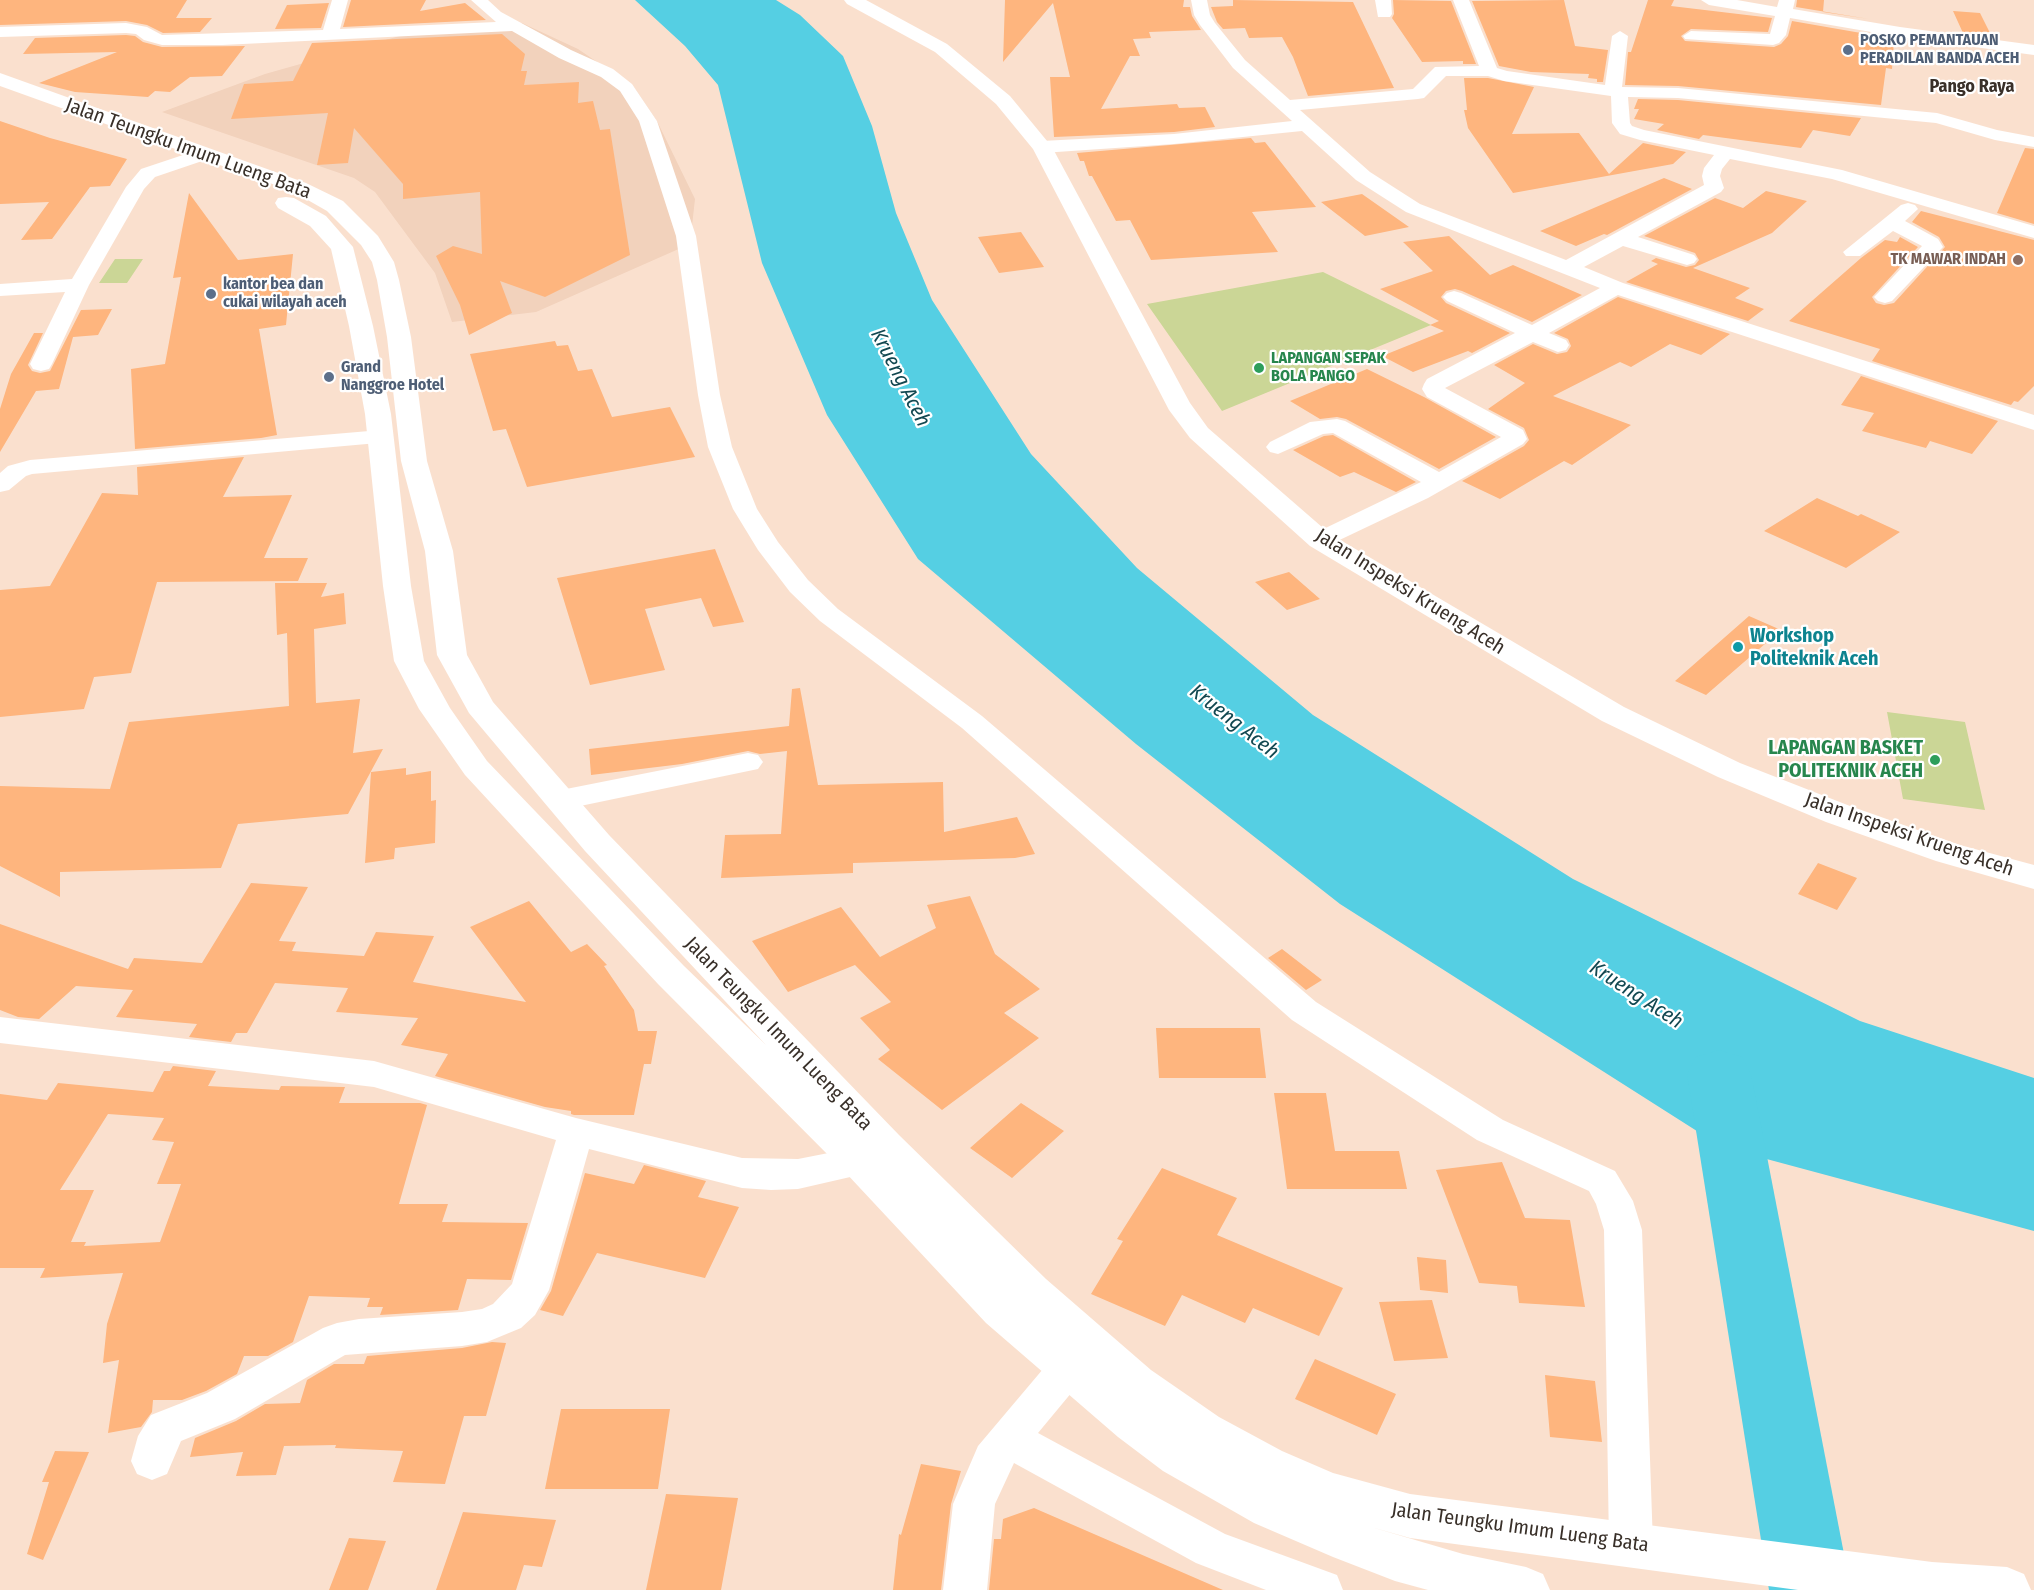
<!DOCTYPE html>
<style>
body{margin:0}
canvas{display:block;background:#fae0ce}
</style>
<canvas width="2034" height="1590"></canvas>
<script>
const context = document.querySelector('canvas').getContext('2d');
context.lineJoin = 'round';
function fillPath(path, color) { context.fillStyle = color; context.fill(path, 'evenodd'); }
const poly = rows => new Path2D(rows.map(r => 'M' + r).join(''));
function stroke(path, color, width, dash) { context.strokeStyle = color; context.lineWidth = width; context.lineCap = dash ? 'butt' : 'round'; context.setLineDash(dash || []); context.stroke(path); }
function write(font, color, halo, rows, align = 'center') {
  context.font = font + ' "Fira Sans Condensed",sans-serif'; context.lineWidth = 4.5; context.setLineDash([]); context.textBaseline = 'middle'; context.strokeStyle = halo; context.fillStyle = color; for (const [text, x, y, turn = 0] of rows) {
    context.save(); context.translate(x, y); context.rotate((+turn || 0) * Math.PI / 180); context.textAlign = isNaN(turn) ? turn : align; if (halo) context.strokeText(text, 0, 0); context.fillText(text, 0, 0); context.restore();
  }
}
fillPath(poly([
 [522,23,578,49,634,87,657,121,695,199,690,244,536,312,452,322,435,273,375,192,354,178,162,112,265,74,428,28]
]), '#f2d2bc');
fillPath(poly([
 [115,259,143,259,127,283,99,283],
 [1323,272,1431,325,1222,411,1147,304],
 [1887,712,1965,722,1985,810,1903,799]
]), '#cbd696');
fillPath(poly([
 [635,0,776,0,800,15,843,56,872,126,896,213,932,300,1031,454,1137,568,1313,715,1573,879,1860,1021,2034,1078,2034,1231,1722,1147,1340,904,1136,744,918,559,827,415,762,263,718,85,685,46]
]), '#55cfe3');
fillPath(poly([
 [1719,1050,1742,1057,1751,1074,1851,1590,1769,1590,1687,1074,1696,1057,1719,1050]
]), '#55cfe3');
fillPath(poly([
 [0,0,187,0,176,18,212,18,200,32,163,33,147,25,126,21,0,25],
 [351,0,426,0,420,11,465,3,486,20,343,27],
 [1005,0,1184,0,1183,7,1190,7,1192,16,1201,30,1149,32,1151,38,1133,39,1140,56,1130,56,1101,109,1177,104,1179,108,1205,107,1215,127,1174,132,1054,137,1050,77,1070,77,1053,3,1003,62],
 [1233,0,1353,2,1394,88,1308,96,1293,57,1282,37,1249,38,1245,28,1223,29,1217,22,1211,7,1233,6],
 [1393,0,1451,1,1476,64,1463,64,1463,61,1422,62,1392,18,1394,14],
 [1564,0,1575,46,1608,50,1603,82,1597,82,1597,79,1588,78,1589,74,1531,72,1499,66,1472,1],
 [1648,0,1674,0,1671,6,1772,18,1768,32,1691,29,1681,36,1685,41,1774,47,1781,44,1788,36,1792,21,1861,33,1858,37,1894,41,1892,69,1886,68,1881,105,1678,86,1625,85,1628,52,1631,52],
 [1797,0,1824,0,1823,12,1869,19,1796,7],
 [329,3,321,28,275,29,287,5],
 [1953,11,1980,13,1992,37,1963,33],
 [502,34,525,54,521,71,527,71,524,85,579,82,578,103,593,101,600,130,610,129,630,255,545,297,500,281,512,313,469,335,460,305,436,256,453,246,482,254,480,192,403,199,403,184,354,128,348,163,317,165,328,113,231,119,244,84,293,81,312,43],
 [126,35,135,36,143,42,162,47,245,46,222,76,190,77,170,92,155,91,148,97,75,92,39,83,117,52,23,54,35,38],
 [1464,78,1488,78,1534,87,1512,134,1579,133,1609,174,1643,143,1686,152,1673,164,1513,193,1468,128,1464,110,1467,110],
 [1638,99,1678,100,1861,118,1850,136,1813,130,1801,148,1703,135,1699,139,1657,130,1664,124,1634,119,1639,109,1634,109],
 [0,121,50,138,127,159,110,186,90,187,52,239,21,240,49,202,0,204],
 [1251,138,1255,143,1265,142,1316,207,1252,212,1278,252,1151,260,1130,220,1116,221,1092,176,1089,176,1084,161,1080,161,1077,153],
 [2025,148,2034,149,2034,224,1997,213],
 [1664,178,1692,189,1607,235,1604,234,1576,246,1540,231],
 [1766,191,1807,201,1772,233,1693,268,1750,288,1735,298,1764,309,1748,321,1626,282,1658,264,1651,261,1656,258,1686,267,1695,265,1699,260,1695,253,1644,236,1715,198,1743,208],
 [189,193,238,260,293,254,286,325,259,329,277,435,261,438,135,449,131,369,165,364,181,277,173,278],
 [1362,194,1409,227,1365,236,1321,202],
 [1921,211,2034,240,2034,386,2018,402,2014,401,2011,405,1872,361,1880,349,1789,321,1861,258,1885,240,1897,242,1900,237,1918,247,1872,297,1876,303,1884,305,1894,303,1945,247,1939,237,1912,222],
 [1021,232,1044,267,999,273,978,237],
 [1449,236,1490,275,1513,265,1582,295,1532,322,1462,291,1455,289,1446,291,1441,297,1446,303,1510,333,1472,353,1468,351,1413,372,1382,356,1444,331,1430,325,1439,321,1380,289,1433,271,1403,242],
 [1618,297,1730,334,1701,355,1670,344,1631,367,1620,362,1553,396,1631,425,1572,465,1564,461,1500,499,1462,481,1524,446,1529,440,1524,428,1488,409,1525,383,1494,365,1533,344,1557,354,1567,352,1571,346,1568,339,1554,333],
 [112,309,98,335,73,337,59,389,36,391,0,452,0,409,11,374,34,333,43,333,28,365,32,371,40,373,50,371,81,310],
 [555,341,557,346,568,345,578,371,592,369,612,417,670,407,695,457,527,487,506,429,493,431,470,354],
 [1367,369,1424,397,1496,437,1439,469,1346,419,1337,417,1320,419,1290,401],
 [1861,376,1998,421,1972,454,1930,441,1926,448,1862,431,1874,413,1841,405],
 [1333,435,1416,482,1396,492,1354,472,1340,477,1293,450,1324,436],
 [244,457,223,497,292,495,264,558,308,558,298,581,157,582,131,673,94,677,84,709,0,717,0,590,50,586,102,493,138,495,137,467],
 [1817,498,1858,516,1861,514,1900,532,1846,568,1764,531],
 [715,549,744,622,713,627,701,598,645,609,665,670,590,685,557,578],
 [1289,572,1320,599,1287,610,1255,582],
 [275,583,327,583,321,597,344,593,346,624,314,629,316,703,360,699,353,753,383,749,348,814,238,824,221,868,60,872,60,897,0,866,0,786,110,789,129,722,289,706,287,633,277,635],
 [1749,616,1781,630,1706,695,1675,681],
 [800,688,818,785,943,782,944,832,1017,817,1035,854,1015,858,853,863,853,873,721,878,725,835,781,834,787,751,760,754,748,751,682,764,591,775,589,749,789,726,792,689],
 [406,768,406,775,431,771,431,801,436,800,435,843,395,848,394,859,365,863,371,772],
 [1818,863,1857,878,1837,910,1798,894],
 [251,883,308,887,279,941,296,942,292,951,364,956,376,932,434,936,413,982,526,1002,470,927,529,901,571,952,587,944,607,965,604,966,634,1010,638,1031,657,1031,651,1064,644,1064,634,1115,574,1115,571,1114,571,1111,545,1107,435,1076,448,1054,401,1045,418,1018,336,1012,348,988,275,983,247,1033,236,1033,231,1042,189,1037,197,1024,116,1017,133,990,76,986,39,1019,18,1017,0,1010,0,924,128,969,134,958,202,963],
 [970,896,995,954,1040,989,1004,1013,1039,1038,942,1110,878,1059,890,1050,860,1018,891,1002,855,965,788,992,752,941,841,907,880,957,936,928,927,905],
 [1282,949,1322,980,1306,990,1268,958],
 [1156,1028,1260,1028,1266,1078,1159,1078],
 [173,1066,216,1071,208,1086,279,1090,281,1086,345,1087,339,1103,420,1103,427,1105,399,1204,448,1204,442,1222,528,1223,511,1280,467,1279,458,1310,380,1315,383,1307,367,1307,370,1298,309,1296,293,1342,268,1356,244,1356,237,1374,206,1391,182,1400,153,1400,152,1412,141,1427,108,1433,119,1360,103,1363,107,1324,123,1273,40,1278,45,1268,0,1268,0,1094,47,1100,58,1083,153,1092,164,1071,170,1071],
 [108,1114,164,1118,152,1140,174,1142,157,1184,181,1184,160,1242,84,1246,86,1242,71,1242,94,1190,60,1190],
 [1274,1093,1326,1093,1335,1151,1399,1151,1407,1189,1287,1189],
 [1021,1103,1064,1131,1012,1178,970,1148],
 [1502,1162,1525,1218,1570,1220,1585,1307,1519,1303,1517,1286,1479,1283,1436,1170],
 [644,1165,706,1181,698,1197,739,1207,705,1278,597,1253,563,1316,540,1310,551,1291,585,1173,634,1184],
 [1162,1168,1237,1198,1217,1235,1343,1288,1319,1336,1253,1308,1245,1323,1182,1295,1165,1326,1091,1294,1123,1241,1117,1239],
 [1417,1257,1446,1260,1448,1293,1420,1290],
 [1432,1300,1448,1358,1394,1361,1379,1302],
 [492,1342,506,1343,486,1416,464,1416,445,1484,393,1482,403,1451,335,1448,336,1445,284,1446,276,1475,236,1476,243,1452,190,1457,195,1438,236,1421,265,1404,300,1403,307,1380,334,1364,364,1364,367,1356,462,1348],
 [1315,1359,1396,1394,1377,1435,1295,1399],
 [1545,1375,1595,1381,1602,1442,1550,1437],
 [561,1409,670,1409,658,1489,545,1489],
 [55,1451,89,1452,43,1560,27,1554,49,1482,42,1482],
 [921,1464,961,1471,951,1504,941,1590,893,1590,899,1534,901,1535],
 [666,1494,738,1498,721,1590,646,1590],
 [1034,1508,1223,1590,989,1590,994,1539,1001,1539,1003,1519],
 [463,1512,556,1520,542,1567,524,1565,516,1590,436,1590],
 [349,1538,386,1541,368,1590,329,1590]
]), '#feb57e');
fillPath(poly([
 [332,0,348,0,340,29,496,22,471,0,488,0,501,12,571,50,613,69,632,84,657,121,696,236,720,395,732,447,757,509,778,542,808,580,838,609,982,716,1316,1002,1503,1120,1615,1171,1633,1201,1642,1230,1653,1545,1646,1559,1631,1565,1616,1559,1609,1545,1604,1230,1596,1204,1589,1191,1477,1140,1292,1020,962,728,820,621,790,592,758,550,733,509,708,447,698,395,676,236,639,121,620,91,601,77,559,58,512,31,222,45,162,45,144,40,136,34,126,33,0,37,0,27,126,23,147,27,162,35,323,30,332,0],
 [1191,0,1207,0,1210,15,1215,23,1245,60,1290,100,1413,89,1435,67,1479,66,1453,0,1469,0,1497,68,1507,71,1605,85,1612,36,1620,31,1628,36,1622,87,1678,88,1937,113,1997,130,2034,137,2034,147,1995,140,1936,123,1678,98,1628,97,1630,123,1632,126,1644,130,1842,170,2034,226,2034,238,1832,179,1730,159,1722,169,1720,176,1724,188,1721,192,1638,237,1694,255,1697,259,1694,263,1687,265,1623,246,1584,267,1623,283,2034,415,2034,430,1618,295,1549,333,1566,340,1569,345,1566,350,1558,352,1533,342,1445,388,1523,430,1527,439,1523,444,1428,498,1329,545,1320,548,1311,545,1307,540,1311,535,1421,482,1333,433,1323,434,1278,454,1270,452,1266,447,1270,442,1310,422,1337,419,1345,421,1439,472,1501,437,1427,397,1422,389,1424,384,1427,379,1515,333,1447,301,1443,297,1447,293,1454,291,1461,293,1532,325,1600,288,1406,212,1356,180,1302,131,1174,144,1042,153,1036,151,1033,147,1036,143,1042,141,1174,134,1292,121,1233,68,1200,25,1194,15,1191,0],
 [1446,76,1488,76,1504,81,1611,96,1612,123,1620,134,1640,140,1714,155,1704,168,1702,176,1704,185,1566,260,1420,204,1370,172,1300,110,1418,99,1424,98,1446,76],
 [1375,0,1391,0,1392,14,1390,17,1378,17,1375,0],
 [1701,0,1737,0,1777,7,1779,0,1795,0,1793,9,1900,27,2034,45,2034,55,1900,37,1790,18,1786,35,1779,43,1773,45,1685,39,1683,36,1691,31,1770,34,1775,16,1709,5,1701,0],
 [204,148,211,150,213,154,211,158,155,177,144,189,89,285,52,364,49,369,41,371,33,369,30,364,65,292,0,296,0,284,72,279,126,187,141,169,204,148],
 [1908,203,1915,205,1918,209,1905,221,1938,239,1943,247,1892,301,1885,303,1878,301,1874,297,1878,293,1922,246,1893,231,1860,256,1846,256,1843,252,1901,205,1908,203],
 [381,430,389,432,393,437,389,442,32,474,26,476,9,490,0,492,0,473,8,466,30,460,381,430],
 [748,753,758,755,763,762,758,769,561,810,550,807,546,800,550,793,561,790,748,753],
 [0,1017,374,1061,576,1118,742,1158,798,1159,859,1147,872,1151,877,1161,872,1171,859,1175,798,1189,771,1190,742,1188,589,1149,549,1290,535,1315,521,1328,487,1342,462,1346,345,1355,235,1419,181,1441,167,1474,152,1480,137,1474,131,1461,138,1436,151,1415,207,1393,323,1328,337,1323,359,1319,462,1312,482,1309,493,1304,512,1284,556,1140,374,1087,0,1043,0,1017],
 [1068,1351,1082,1356,1088,1368,1082,1380,1038,1433,1225,1534,1337,1575,1343,1590,1266,1590,1196,1563,1014,1463,995,1504,987,1590,943,1590,953,1504,978,1446,1054,1356,1068,1351]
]), '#fff');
fillPath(poly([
 [844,0,866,0,947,44,1010,96,1052,147,1190,403,1208,428,1330,534,1624,707,1740,763,1850,806,1960,845,2034,865,2034,889,1936,861,1826,822,1718,777,1602,721,1310,546,1190,438,1169,410,1033,149,996,104,935,52,847,4,844,0]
]), '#fff');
fillPath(poly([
 [0,73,306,183,343,201,378,236,394,262,399,280,411,337,427,461,453,551,467,655,493,702,609,835,899,1135,1046,1279,1151,1370,1219,1417,1282,1451,1333,1473,1410,1494,1932,1562,2007,1567,2024,1574,2031,1590,1798,1590,1410,1538,1371,1527,1463,1554,1526,1567,1543,1574,1550,1590,1428,1590,1395,1581,1333,1557,1254,1523,1163,1471,1118,1437,986,1323,845,1172,658,984,465,775,419,709,394,661,383,586,365,414,349,326,331,249,310,226,278,208,275,203,278,198,286,197,294,198,326,216,353,247,373,326,391,414,411,586,424,661,450,708,487,761,684,966,766,1045,585,851,469,713,437,655,425,551,401,461,387,337,377,280,372,262,361,245,327,211,292,191,0,86,0,73]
]), '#fff');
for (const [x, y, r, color] of [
 [1848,50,6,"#5c6f8a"],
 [2018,260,6,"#8d6e63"],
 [211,294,6,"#5c6f8a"],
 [1259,368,6,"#2e9e5b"],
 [329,377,6,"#5c6f8a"],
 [1738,647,6,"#0f9aa8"],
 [1935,760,6,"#2e9e5b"]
]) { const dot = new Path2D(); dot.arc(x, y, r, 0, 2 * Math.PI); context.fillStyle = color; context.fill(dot); stroke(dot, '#fff', 2); }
write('bold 16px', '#4e5e75', '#fff', [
 ["POSKO PEMANTAUAN",1860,41],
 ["PERADILAN BANDA ACEH",1860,59],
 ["kantor bea dan",223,285],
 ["cukai wilayah aceh",223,303],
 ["Grand",341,368],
 ["Nanggroe Hotel",341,386]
], 'left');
write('bold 16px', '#785e54', '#fff', [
 ["TK MAWAR INDAH",2006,260]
], 'right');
write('bold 16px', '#27864d', '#fff', [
 ["LAPANGAN SEPAK",1271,359],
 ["BOLA PANGO",1271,377]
], 'left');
write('bold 18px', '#393029', '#fff', [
 ["Pango Raya",1972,87]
]);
write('20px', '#393029', '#fff', [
 ["Jalan Teungku Imum Lueng Bata",188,149,20],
 ["Jalan Inspeksi Krueng Aceh",1410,592,32],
 ["Jalan Inspeksi Krueng Aceh",1909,835,19],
 ["Jalan Teungku Imum Lueng Bata",778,1034,46],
 ["Jalan Teungku Imum Lueng Bata",1520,1528,8]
]);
write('bold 20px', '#0d838f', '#fff', [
 ["Workshop",1750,636],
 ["Politeknik Aceh",1750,659]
], 'left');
write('bold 20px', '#27864d', '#fff', [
 ["LAPANGAN BASKET",1923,748],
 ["POLITEKNIK ACEH",1923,771]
], 'right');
write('italic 21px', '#124851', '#fff', [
 ["Krueng Aceh",900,378,63],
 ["Krueng Aceh",1234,722,38],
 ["Krueng Aceh",1636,995,33]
]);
</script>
